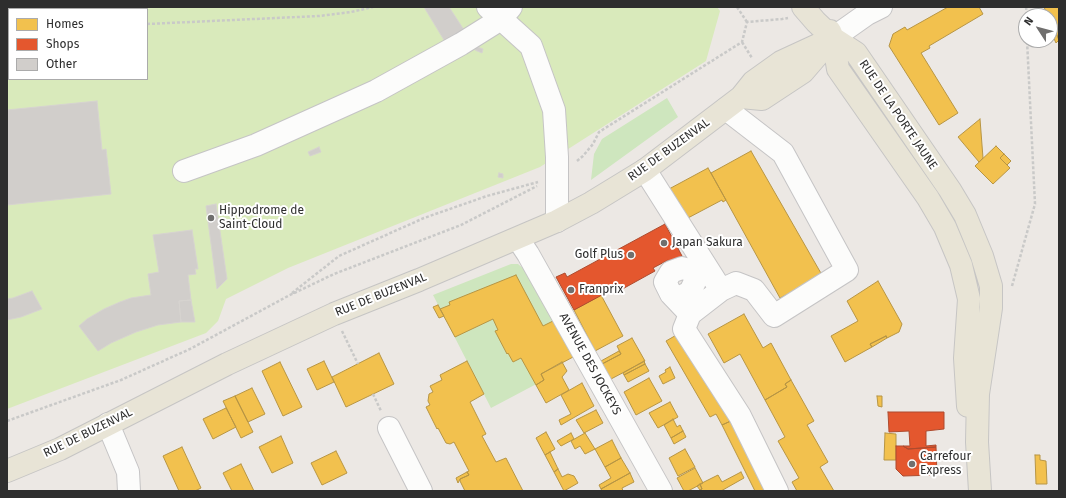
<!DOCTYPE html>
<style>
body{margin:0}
#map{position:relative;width:1066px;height:498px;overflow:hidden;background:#ece8e4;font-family:"Fira Sans",sans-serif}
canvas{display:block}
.frame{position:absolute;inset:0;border:8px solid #2e2e2e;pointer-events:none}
.legend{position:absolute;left:8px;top:8px;width:140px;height:72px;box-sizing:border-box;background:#fff;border:1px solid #ababab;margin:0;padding:5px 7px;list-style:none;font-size:12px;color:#2e2e2e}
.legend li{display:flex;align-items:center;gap:8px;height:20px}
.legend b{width:20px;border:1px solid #ababab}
.north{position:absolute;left:1018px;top:8px;width:40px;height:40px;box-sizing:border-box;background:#fff;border:1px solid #ababab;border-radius:50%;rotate:306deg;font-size:11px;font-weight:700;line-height:16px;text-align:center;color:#2e2e2e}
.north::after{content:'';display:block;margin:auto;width:14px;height:18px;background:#706f6e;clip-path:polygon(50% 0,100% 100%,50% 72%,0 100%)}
</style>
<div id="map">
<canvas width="1066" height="498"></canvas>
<div class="frame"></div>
<ul class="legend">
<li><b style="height:11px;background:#f2c14e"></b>Homes</li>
<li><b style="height:11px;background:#e4572e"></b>Shops</li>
<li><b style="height:11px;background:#d1cecb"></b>Other</li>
</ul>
<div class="north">N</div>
</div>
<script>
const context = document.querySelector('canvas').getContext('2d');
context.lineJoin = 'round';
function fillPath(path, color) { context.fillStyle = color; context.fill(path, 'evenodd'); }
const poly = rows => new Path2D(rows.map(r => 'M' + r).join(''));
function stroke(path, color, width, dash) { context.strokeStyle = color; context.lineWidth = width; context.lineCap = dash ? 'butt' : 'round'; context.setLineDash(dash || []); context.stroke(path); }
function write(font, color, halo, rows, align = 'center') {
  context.font = font + ' "Fira Sans",sans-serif'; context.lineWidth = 4; context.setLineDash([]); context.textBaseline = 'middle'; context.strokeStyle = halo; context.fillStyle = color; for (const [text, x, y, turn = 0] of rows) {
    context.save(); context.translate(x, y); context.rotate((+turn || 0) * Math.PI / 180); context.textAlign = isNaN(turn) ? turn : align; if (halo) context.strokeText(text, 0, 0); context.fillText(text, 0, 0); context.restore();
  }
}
fillPath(poly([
 [667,98,678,117,591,180,594,154,602,139],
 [511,264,518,264,524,269,555,320,541,374,544,380,491,408,433,295]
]), '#cee6be');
fillPath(poly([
 [7,7,717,7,720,11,706,61,540,167,288,268,226,299,218,321,206,333,7,409],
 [9,9,147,9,147,79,9,79]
]), '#d9eabb');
const homes = poly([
 [948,7,979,7,983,14,929,46,930,48,921,53,958,113,939,125,889,46,893,34,905,27,907,30,948,7],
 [1044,7,1059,7,1059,40,1050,20,1050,16,1048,16,1044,7],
 [1055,30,1059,40,1056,43,1051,32,1055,30],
 [980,119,983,158,979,162,958,137,980,119],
 [996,146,1004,154,1000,158,1010,168,993,184,975,166,996,146],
 [751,151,822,275,791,292,792,295,787,298,786,295,780,298,711,173,751,151],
 [1004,154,1011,161,1007,165,1000,158,1004,154],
 [708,168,726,200,723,202,722,200,686,219,669,189,708,168],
 [516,275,543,326,555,320,575,356,541,374,544,380,536,385,521,358,513,362,508,353,507,354,495,331,498,330,493,319,455,337,440,309,450,305,449,302,516,275],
 [878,281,902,324,899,332,887,338,886,336,870,344,872,347,845,362,831,336,858,321,847,301,878,281],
 [601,295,623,336,595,351,574,310,601,295],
 [438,305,444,316,439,318,433,307,438,305],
 [744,314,763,348,771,343,791,380,785,384,787,387,765,400,740,354,724,363,708,334,744,314],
 [680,333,733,420,722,425,716,414,710,417,666,341,680,333],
 [886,336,887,338,872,347,870,344,886,336],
 [632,338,645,361,611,379,602,364,621,354,617,346,632,338],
 [619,351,621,354,602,364,601,361,619,351],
 [379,353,394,384,346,407,332,377,379,353],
 [324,361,334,382,317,390,307,369,324,361],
 [467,361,484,394,470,402,486,434,482,436,496,462,506,458,523,491,465,491,460,481,460,479,469,475,467,472,469,471,454,442,450,444,446,443,438,428,437,429,426,407,430,405,428,401,429,394,433,392,430,386,442,380,440,375,467,361],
 [644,361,645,364,624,375,623,373,644,361],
 [280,362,302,407,283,416,262,371,280,362],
 [562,362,567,371,562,377,569,390,546,403,536,385,544,380,541,374,562,362],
 [645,364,649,371,628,382,624,375,645,364],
 [670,367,675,378,663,384,659,376,666,372,665,370,670,367],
 [649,378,662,401,636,415,624,392,649,378],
 [791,380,814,421,807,425,828,462,820,467,834,491,797,491,792,482,799,478,778,441,785,437,765,400,787,387,785,384,791,380],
 [582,383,594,406,561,425,559,420,571,414,561,395,582,383],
 [252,388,265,414,248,422,235,396,252,388],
 [235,396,253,432,241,438,223,401,235,396],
 [877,396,882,396,882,407,878,406,877,396],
 [670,402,678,417,658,428,649,413,670,402],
 [226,408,236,427,213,439,203,419,226,408],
 [596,410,603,423,584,433,576,420,596,410],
 [673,419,677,427,680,425,683,431,671,438,664,425,673,419],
 [733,420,770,491,755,491,722,425,733,420],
 [683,431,686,437,674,444,671,438,683,431],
 [546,432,555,449,545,455,536,438,546,432],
 [571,433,574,439,561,446,557,441,571,433],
 [585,433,595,449,585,454,580,446,575,449,571,441,585,433],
 [885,433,896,434,896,460,884,460,885,433],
 [281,436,293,463,272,473,259,447,281,436],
 [612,440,621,458,605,467,595,449,612,440],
 [182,447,201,488,195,491,179,491,163,456,182,447],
 [685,449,695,467,678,476,669,458,685,449],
 [336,451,347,473,322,485,311,463,336,451],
 [550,452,558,469,554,472,545,455,550,452],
 [1035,455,1040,455,1040,460,1046,461,1047,484,1036,484,1035,455],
 [621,458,630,473,601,489,599,485,611,478,605,467,621,458],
 [241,464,254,491,232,491,223,473,241,464],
 [695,468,703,483,688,491,684,491,677,478,695,468],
 [558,469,562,477,568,474,574,476,578,483,564,491,554,472,558,469],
 [467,472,469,475,460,479,458,483,456,478,467,472],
 [741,472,744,478,721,491,698,491,702,489,700,484,718,475,722,482,741,472],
 [630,473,634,482,622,488,623,491,602,491,601,489,630,473],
 [700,484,702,489,700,490,697,486,700,484]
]);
fillPath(homes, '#f2c14e');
stroke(homes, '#b79544', 1);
const shops = poly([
 [665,224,682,256,670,263,668,260,653,268,655,271,617,292,615,288,574,310,556,277,565,273,567,277,665,224],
 [888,412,944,412,944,429,926,431,926,446,936,445,936,447,908,449,903,446,910,446,909,431,889,432,888,412],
 [896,446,903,446,908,449,936,447,937,475,903,476,896,469,896,446]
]);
fillPath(shops, '#e4572e');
stroke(shops, '#ad4b2e', 1);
const building = poly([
 [424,7,449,7,466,33,447,45,424,7],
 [475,46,483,49,482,53,475,50,475,46],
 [97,101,102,150,106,149,111,194,7,205,7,110,97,101],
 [319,147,321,152,310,156,308,152,319,147],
 [499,173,503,174,503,178,498,177,499,173],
 [216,204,227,279,217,289,206,206,216,204],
 [192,230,198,269,195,269,196,274,188,275,191,300,179,301,181,322,158,325,136,332,111,343,98,351,79,326,87,319,104,309,120,302,131,298,151,295,148,274,159,272,153,235,192,230],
 [32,291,42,309,21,317,7,320,7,299,13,298,32,291],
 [191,300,195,322,181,322,179,301,191,300]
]);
fillPath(building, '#d1cecb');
stroke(building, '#d7d4d0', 1);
const minor = poly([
 [488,7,531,46,554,110,557,157,557,221],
 [833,38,867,14,881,7],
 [726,109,783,153,847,270,774,316,754,290,736,283,721,290,690,314,684,329,740,416,777,491],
 [645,170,721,290],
 [184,171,256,145,376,91,461,44,501,19,511,7],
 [518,239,528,254,661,491],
 [689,270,682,268,671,272,665,282,671,294,690,314],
 [682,296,690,292,700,271,701,259],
 [108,424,128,472,129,491],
 [389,428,421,491]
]);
const major = poly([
 [803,7,816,22,833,38,856,53,950,190,965,215,982,256,991,286,991,308,978,394,977,442,980,491],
 [830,31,833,38,838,69,928,198,945,227,961,265,969,299,965,358,968,406],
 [741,97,762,99,803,72,828,43],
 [7,471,60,449,227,364,334,314,419,280,557,221,591,203,645,170,741,97,753,82,781,62,833,38]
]);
stroke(minor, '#c5c4c5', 24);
stroke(major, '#c6c5c4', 24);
stroke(poly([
 [737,7,747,22],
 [1026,7,1027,16],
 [147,24,319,16,351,12,373,7],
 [7,31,9,31],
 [742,42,752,58],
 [577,161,583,156,593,144,599,132,742,42,747,22,782,19,788,18],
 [1012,286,1035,204,1027,40],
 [292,293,339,256,424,218,487,196,538,182],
 [342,331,358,364],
 [373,394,381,411],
 [7,421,121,380,190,349,288,296,334,274,461,225,537,186]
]), '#c9c9c8', 2.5, [3, 2]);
stroke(minor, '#fcfcfb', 22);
stroke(major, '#e8e4d6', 22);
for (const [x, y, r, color] of [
 [211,218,4,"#706f6e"],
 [664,243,4,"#706f6e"],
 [631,255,4,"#706f6e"],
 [571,290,4,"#706f6e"],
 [912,464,4,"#706f6e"]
]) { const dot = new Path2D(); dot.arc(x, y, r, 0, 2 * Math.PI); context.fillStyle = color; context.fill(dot); stroke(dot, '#fff', 1.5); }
write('12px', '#2e2e2e', '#fff', [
 ["RUE DE LA PORTE JAUNE",898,115,56],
 ["RUE DE BUZENVAL",669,150,-36],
 ["RUE DE BUZENVAL",381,295,-22],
 ["AVENUE DES JOCKEYS",590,364,61],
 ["RUE DE BUZENVAL",88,433,-26]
]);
write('12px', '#2e2e2e', '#fff', [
 ["Hippodrome de",219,211],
 ["Saint-Cloud",219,225],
 ["Japan Sakura",672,243],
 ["Golf Plus",623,255,"right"],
 ["Franprix",579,290],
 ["Carrefour",920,457],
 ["Express",920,471]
], 'left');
</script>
